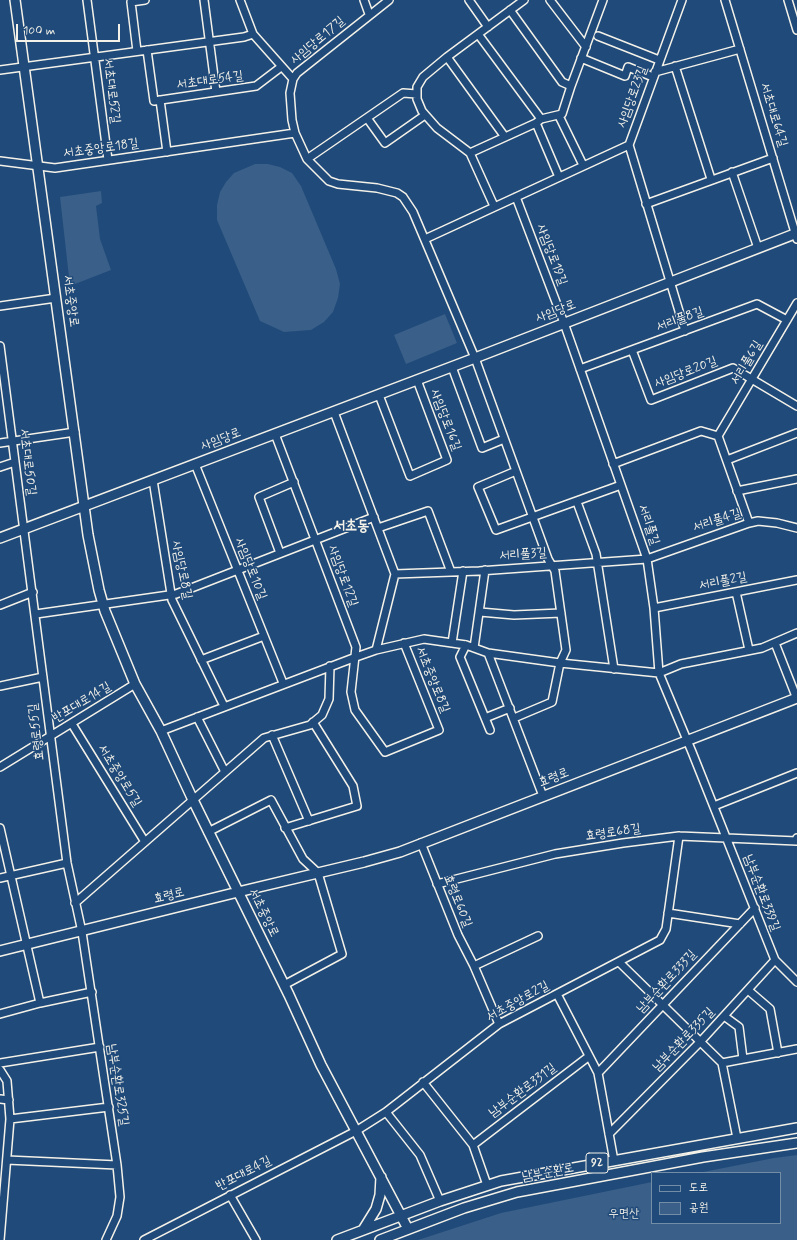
<!DOCTYPE html>
<meta charset="utf-8">
<style>
body{margin:0}
#map{position:relative;width:797px;height:1240px;overflow:hidden;background:#1f4a7a;font-family:Mynerve,"Poor Story",sans-serif}
canvas{display:block}
.legend{position:absolute;left:651px;top:1172px;width:130px;height:52px;box-sizing:border-box;background:#1f4a7a;border:1px solid #748da6;margin:0;padding:5px 7px;list-style:none;font-size:12px;color:#f4f1e8}
.legend li{display:flex;align-items:center;gap:8px;height:20px}
.legend b{width:20px;border:1px solid #748da6}
.scale{position:absolute;left:16px;top:24px;width:104px;height:18px;box-sizing:border-box;border:2px solid #f4f1e8;border-top:0;padding-left:5px;font-size:12px;line-height:14px;white-space:nowrap;color:#f4f1e8;-webkit-text-stroke:3px #1f4a7a;paint-order:stroke}
</style>
<div id="map">
<canvas width="797" height="1240"></canvas>
<ul class="legend">
<li><b style="height:5px;background:#1f4a7a"></b>도로</li>
<li><b style="height:11px;background:#3a5f88"></b>공원</li>
</ul>
<div class="scale">100 m</div>
</div>
<script>
const context = document.querySelector('canvas').getContext('2d');
context.lineJoin = 'round';
function fillPath(path, color) { context.fillStyle = color; context.fill(path, 'evenodd'); }
const poly = rows => new Path2D(rows.map(r => 'M' + r).join(''));
function stroke(path, color, width, dash) { context.strokeStyle = color; context.lineWidth = width; context.lineCap = dash ? 'butt' : 'round'; context.setLineDash(dash || []); context.stroke(path); }
function write(font, color, halo, rows, align = 'center') {
  context.font = font + ' Mynerve,"Poor Story",sans-serif'; context.lineWidth = 3; context.setLineDash([]); context.textBaseline = 'middle'; context.strokeStyle = halo; context.fillStyle = color; for (const [text, x, y, turn = 0] of rows) {
    context.save(); context.translate(x, y); context.rotate((+turn || 0) * Math.PI / 180); context.textAlign = isNaN(turn) ? turn : align; if (halo) context.strokeText(text, 0, 0); context.fillText(text, 0, 0); context.restore();
  }
}
fillPath(poly([
 [255,164,268,164,280,167,292,173,301,186,336,269,340,284,338,298,333,312,324,322,311,330,284,332,260,321,217,220,217,205,220,192,226,182,234,173],
 [101,191,102,203,96,206,100,239,111,270,70,286,60,197],
 [445,314,457,343,406,364,394,335],
 [797,1155,797,1240,418,1240,501,1213,652,1182,652,1223,780,1223,780,1173,698,1173,774,1158]
]), '#3a5f88');
const minor = poly([
 [87,0,108,160],
 [204,0,216,92],
 [240,0,253,34,293,79],
 [364,0,369,14],
 [389,0,297,73,293,79,290,93,292,120,295,133,307,159,329,181,338,184,377,188,397,193,403,197,413,212,475,358,548,559,555,571,566,650,560,663,552,702,514,718],
 [469,0,488,27],
 [550,0,586,47],
 [682,0,629,145,685,331],
 [725,0,797,239],
 [788,0,797,30],
 [510,10,562,82,571,86],
 [478,34,541,119],
 [598,36,659,60],
 [147,50,154,101,256,86,281,67],
 [137,51,131,2,145,0],
 [447,57,505,137],
 [581,58,625,76,628,67,653,77],
 [675,66,711,179],
 [0,70,244,37,253,34],
 [655,72,740,49],
 [160,100,167,152],
 [559,116,583,165],
 [367,118,385,143,425,115],
 [536,123,559,177],
 [470,153,536,123,541,119,562,114,571,86,603,0],
 [307,159,403,93,417,94],
 [0,161,55,168,295,133],
 [732,172,758,248],
 [516,197,564,323,647,559,654,608,659,673,692,752,775,960,797,982],
 [646,204,773,158],
 [494,206,470,153,437,128,422,111,417,99,417,87,423,77,447,57,524,0],
 [425,239,629,145],
 [0,306,56,298],
 [0,346,67,863,82,932,117,1165,120,1197,117,1216,106,1240],
 [632,350,651,400,733,368,797,406],
 [452,367,482,448,504,439],
 [580,369,757,304,787,320],
 [379,395,410,476,447,460,417,380],
 [334,412,395,574],
 [275,434,356,647,351,692,355,710,385,752,439,730,404,643],
 [718,436,797,303],
 [0,443,75,432],
 [727,460,797,433],
 [195,464,283,683],
 [613,464,701,431,718,436,749,523],
 [0,467,15,462],
 [516,471,478,487,496,530,621,485],
 [153,480,172,600,224,706],
 [737,491,797,479],
 [577,502,596,554,614,669],
 [378,528,428,511,451,572],
 [280,553,259,497,294,482],
 [395,574,479,571,647,559,749,523,758,521,777,523,797,528],
 [736,592,749,650],
 [0,605,33,592],
 [654,608,797,580],
 [480,612,514,615,561,613],
 [36,614,176,594,374,517],
 [452,643,463,571],
 [775,643,797,699],
 [466,645,460,657,490,730],
 [474,648,485,570],
 [376,650,395,574],
 [488,653,543,796],
 [201,660,264,636],
 [0,686,43,677],
 [197,717,225,772],
 [485,718,510,708],
 [72,724,145,842],
 [161,731,356,657,376,650,424,639,466,645,488,653,560,663,659,673,681,664,762,648,797,633],
 [272,735,309,821],
 [0,767,135,684],
 [714,806,797,773],
 [0,828,40,1003],
 [285,828,357,806,353,786,313,722],
 [208,832,271,800,303,859,318,873,342,954,284,985],
 [421,843,458,935,474,966,499,1024],
 [0,878,67,863],
 [437,884,555,854,623,843,679,836,797,841,797,838],
 [75,903,264,738,310,725,322,715,329,699,330,666],
 [668,913,740,924],
 [619,962,722,1063,737,1138],
 [474,966,538,936],
 [748,990,770,1009,778,1053],
 [557,994,598,1073,614,1161],
 [0,1014,40,1003,92,992],
 [724,1016,739,1027,743,1059],
 [0,1063,100,1047],
 [722,1063,797,1049],
 [0,1070,7,1081,10,1119,0,1240],
 [598,1073,755,908],
 [423,1082,473,1145,487,1185],
 [0,1099,9,1100],
 [386,1112,420,1155,440,1201],
 [10,1119,109,1107],
 [609,1134,701,1041,775,960],
 [473,1145,588,1057],
 [7,1160,117,1165],
 [230,1195,256,1240],
 [144,1240,356,1131,386,1112,499,1024,660,940,666,929,679,836]
]);
const major = poly([
 [15,0,88,535,99,590,105,611,135,684,161,731,193,800,289,995,321,1065,408,1229],
 [0,538,475,358,797,233],
 [0,951,238,892,364,862,400,852,797,698],
 [363,1230,376,1209,380,1195,381,1177],
 [337,1240,440,1201,501,1181,797,1128],
 [380,1240,464,1208,517,1192,703,1157,797,1143]
]);
stroke(minor, '#f4f1e8', 10);
stroke(major, '#f4f1e8', 12);
stroke(minor, '#1f4a7a', 7);
stroke(major, '#1f4a7a', 9);
for (const [x, y, w] of [
 [597,1163,22]
]) { const box = new Path2D(); box.roundRect(x - w / 2, y - 10, w, 20, 3); context.fillStyle = '#1f4a7a'; context.fill(box); stroke(box, '#f4f1e8', 1); }
write('bold 12px', '#f4f1e8', null, [
 ["92",597,1163]
]);
write('13px', '#f4f1e8', '#1f4a7a', [
 ["사임당로17길",318,41,-40],
 ["서초대로54길",210,81,-8],
 ["서초대로52길",111,91,83],
 ["사임당로23길",633,97,-70],
 ["서초대로64길",773,115,73],
 ["서초중앙로18길",101,149,-8],
 ["사임당로19길",551,255,69],
 ["서초중앙로",70,301,82],
 ["사임당로",556,312,-21],
 ["서리풀8길",680,320,-20],
 ["서리풀6길",747,363,-59],
 ["사임당로20길",686,373,-21],
 ["사임당로16길",445,420,69],
 ["사임당로",221,440,-21],
 ["서초대로50길",27,462,83],
 ["서리풀4길",717,521,-18],
 ["서리풀길",648,525,71],
 ["서리풀3길",523,555,-4],
 ["사임당로10길",250,569,68],
 ["사임당로8길",181,570,78],
 ["사임당로12길",342,576,70],
 ["서리풀2길",723,582,-11],
 ["서초중앙로8길",432,680,68],
 ["반포대로14길",82,703,-31],
 ["효령로55길",37,732,-97],
 ["서초중앙로5길",119,776,58],
 ["효령로",554,778,-21],
 ["효령로68길",613,833,-8],
 ["남부순환로339길",761,893,69],
 ["효령로",169,896,-14],
 ["효령로60길",457,901,68],
 ["서초중앙로",263,913,64],
 ["남부순환로333길",667,982,-47],
 ["서초중앙로2길",518,1002,-29],
 ["남부순환로335길",684,1040,-46],
 ["남부순환로325길",117,1085,81],
 ["남부순환로331길",523,1091,-37],
 ["남부순환로",548,1173,-11],
 ["반포대로4길",244,1174,-27]
]);
write('13px', '#e1e2de', '#1f4a7a', [
 ["우면산",624,1214]
]);
write('bold 15px', '#f4f1e8', '#1f4a7a', [
 ["서초동",351,527]
]);
</script>
